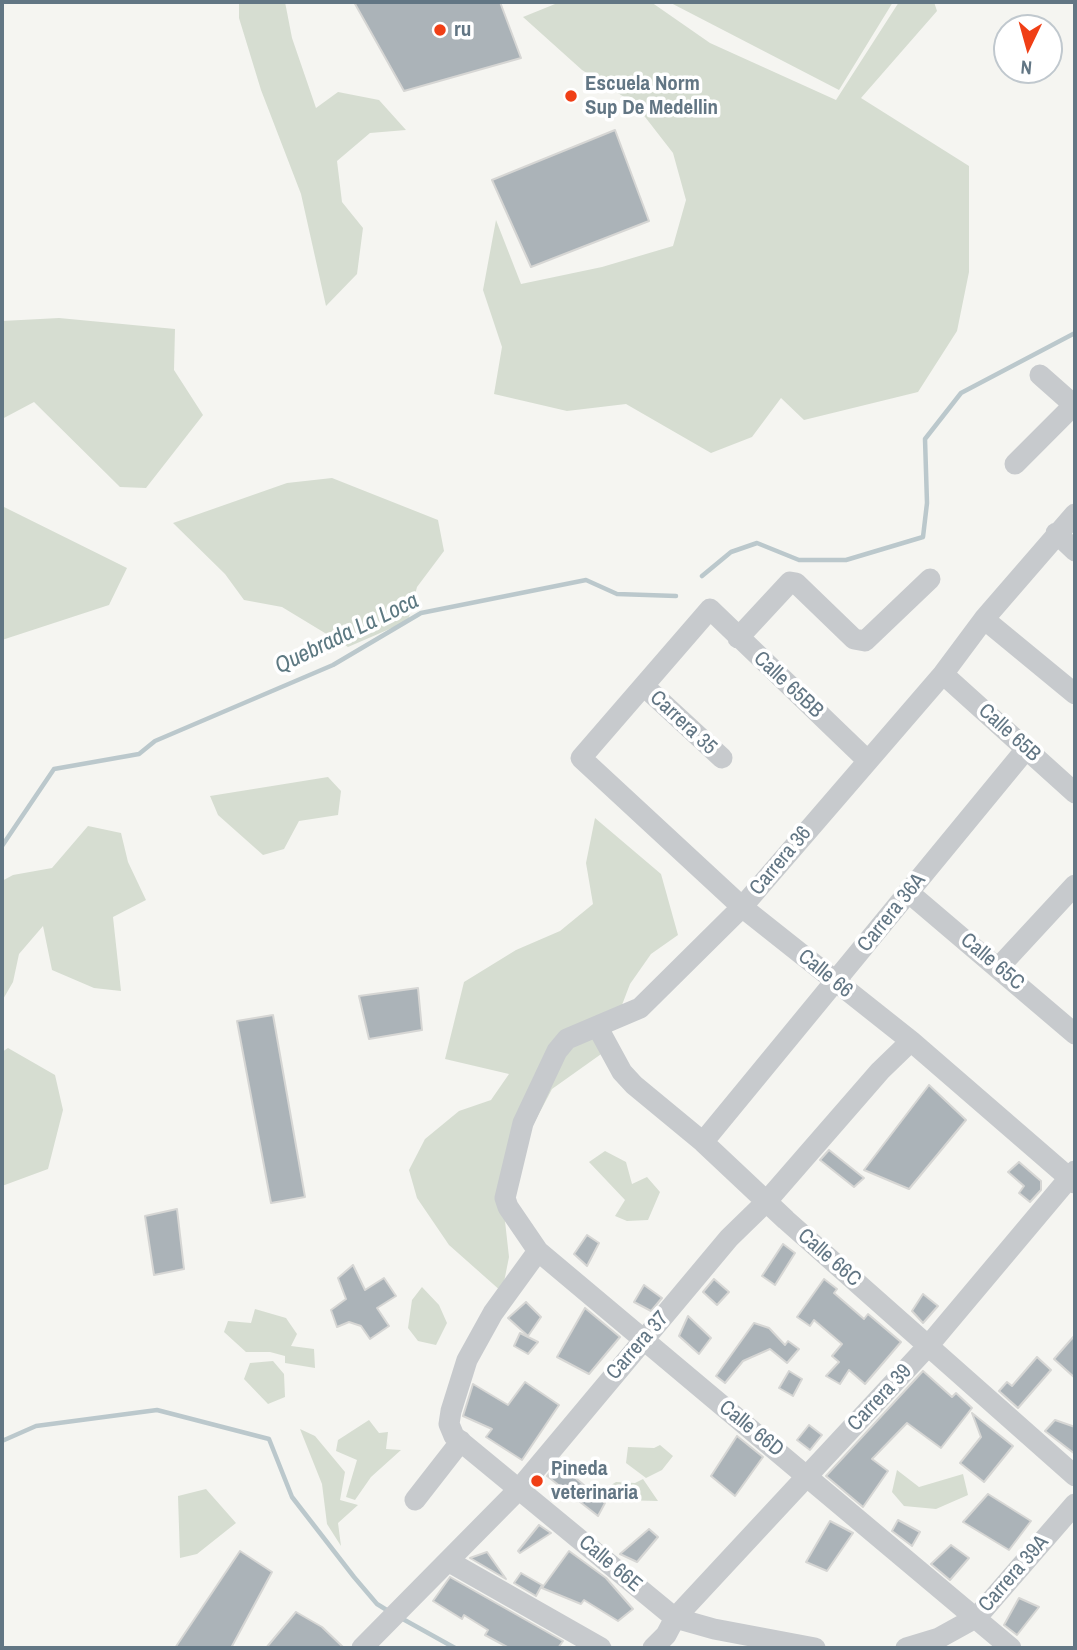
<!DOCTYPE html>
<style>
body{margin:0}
#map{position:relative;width:1077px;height:1650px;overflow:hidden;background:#f5f5f1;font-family:"Archivo Narrow",sans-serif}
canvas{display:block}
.frame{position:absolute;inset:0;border:4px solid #627684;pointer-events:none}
.north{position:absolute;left:993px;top:14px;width:70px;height:70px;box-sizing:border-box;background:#fff;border:2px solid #c0c8ce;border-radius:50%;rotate:185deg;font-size:19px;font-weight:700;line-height:28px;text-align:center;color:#627684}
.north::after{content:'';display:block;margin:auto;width:24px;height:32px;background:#f03f16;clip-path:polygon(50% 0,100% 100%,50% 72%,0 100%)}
</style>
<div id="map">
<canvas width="1077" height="1650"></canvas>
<div class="frame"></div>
<div class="north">N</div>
</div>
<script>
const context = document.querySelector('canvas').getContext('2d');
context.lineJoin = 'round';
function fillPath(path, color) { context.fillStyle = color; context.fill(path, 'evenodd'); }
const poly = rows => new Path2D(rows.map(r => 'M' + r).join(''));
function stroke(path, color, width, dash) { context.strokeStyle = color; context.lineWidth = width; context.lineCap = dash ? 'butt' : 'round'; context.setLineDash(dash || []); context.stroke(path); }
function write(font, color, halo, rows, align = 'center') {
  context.font = font + ' "Archivo Narrow",sans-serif'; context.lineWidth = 7; context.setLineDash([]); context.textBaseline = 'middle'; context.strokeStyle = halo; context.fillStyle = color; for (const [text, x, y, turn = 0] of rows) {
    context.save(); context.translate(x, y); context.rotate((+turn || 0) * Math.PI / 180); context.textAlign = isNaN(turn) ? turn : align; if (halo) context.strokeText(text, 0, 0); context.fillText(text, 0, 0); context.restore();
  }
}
fillPath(poly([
 [239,2,285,2,292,38,316,108,338,92,379,100,406,130,370,133,337,161,342,202,363,228,357,274,326,306,301,194,261,90,239,18],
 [560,2,651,2,710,43,836,100,899,2,934,2,937,11,861,98,969,166,969,272,957,331,918,392,804,420,781,398,752,437,711,453,626,404,567,411,494,394,502,347,483,290,496,220,521,284,602,267,673,246,686,200,673,153,635,104,582,70,523,17],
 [669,2,893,2,839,90],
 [59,318,175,329,174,370,203,415,146,488,120,487,34,402,2,419,2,321],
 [332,478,438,520,444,551,417,587,408,621,348,647,282,607,244,600,225,574,173,523,287,483],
 [2,506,127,568,109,605,2,640],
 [328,777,341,791,338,815,299,821,284,849,263,855,218,815,210,796],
 [595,818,661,874,678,935,651,954,630,984,604,1052,552,1089,532,1127,504,1212,509,1257,502,1292,449,1245,417,1198,409,1170,425,1139,459,1111,491,1100,509,1074,445,1059,464,982,516,950,560,931,593,904,586,863],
 [88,826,121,833,128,862,146,900,113,917,121,991,94,988,52,970,43,926,19,954,13,982,2,1001,2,881,13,875,52,868],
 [8,1048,55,1075,63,1110,48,1169,2,1186,2,1052],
 [605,1151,626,1162,632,1184,647,1177,660,1192,648,1220,627,1221,615,1216,625,1200,589,1162],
 [422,1287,439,1305,447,1323,436,1345,418,1341,408,1328,412,1300],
 [255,1309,286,1318,297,1334,291,1346,314,1349,315,1368,285,1363,285,1356,270,1352,246,1352,224,1332,228,1321,251,1323],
 [273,1361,284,1374,285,1397,268,1404,244,1379,250,1363],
 [369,1420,379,1433,388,1432,386,1449,401,1450,371,1477,355,1500,346,1497,357,1460,336,1451,338,1440],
 [300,1429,315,1436,345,1472,340,1500,358,1505,338,1523,341,1546,327,1524,322,1484],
 [660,1445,673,1456,662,1470,646,1478,626,1463,628,1447,654,1448],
 [897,1470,919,1487,963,1474,968,1495,936,1509,904,1506,892,1492],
 [643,1479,658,1501,622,1500,608,1487,616,1482,635,1483],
 [206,1489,236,1523,197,1554,180,1558,178,1496]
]), '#d6ddd1');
stroke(poly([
 [702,576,731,552,757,543,799,560,846,560,923,537,927,503,925,439,961,393,1075,333],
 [2,846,54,769,139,754,155,741,333,665,421,613,586,580,617,594,676,596],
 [2,1441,36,1426,157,1410,269,1439,292,1497,354,1577,377,1604,390,1612],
 [401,1618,455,1648]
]), '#bbc8cc', 4.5);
const building = poly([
 [354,2,500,2,521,58,404,91,354,2],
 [615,130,649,221,531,267,492,180,615,130],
 [418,988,422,1030,369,1039,359,996,418,988],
 [273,1015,305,1197,271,1203,237,1021,273,1015],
 [929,1085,966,1120,909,1189,864,1170,929,1085],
 [829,1150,864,1178,854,1187,820,1160,829,1150],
 [1019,1162,1041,1181,1041,1190,1030,1202,1019,1193,1024,1186,1008,1172,1019,1162],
 [177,1209,184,1269,154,1275,145,1216,177,1209],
 [587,1235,599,1243,587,1266,574,1254,587,1235],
 [783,1244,795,1253,775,1285,762,1276,783,1244],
 [353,1265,365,1290,384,1278,396,1296,377,1308,389,1326,370,1339,361,1326,349,1322,337,1327,331,1310,346,1299,338,1278,353,1265],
 [714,1279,729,1292,717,1305,703,1292,714,1279],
 [824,1279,837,1289,834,1293,864,1319,868,1314,901,1342,865,1384,849,1370,840,1384,826,1376,839,1362,832,1356,842,1344,814,1320,810,1326,797,1317,824,1279],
 [644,1285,662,1298,651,1311,634,1302,644,1285],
 [923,1294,938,1306,923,1323,912,1311,923,1294],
 [526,1302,541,1317,528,1336,508,1318,526,1302],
 [585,1308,620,1337,589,1374,557,1357,585,1308],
 [688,1316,711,1338,699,1354,679,1336,688,1316],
 [754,1323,769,1328,785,1345,788,1341,799,1349,787,1363,770,1349,743,1361,725,1383,716,1376,754,1323],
 [520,1333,538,1342,528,1354,514,1346,520,1333],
 [1075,1335,1075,1378,1054,1359,1075,1335],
 [1037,1357,1051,1370,1018,1408,999,1391,1007,1382,1012,1386,1037,1357],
 [789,1371,802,1379,793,1396,779,1388,789,1371],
 [923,1371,952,1397,956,1393,972,1408,941,1448,907,1423,872,1459,888,1471,863,1507,826,1476,923,1371],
 [525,1382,559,1405,522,1460,486,1437,492,1429,463,1416,473,1384,508,1405,525,1382],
 [972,1413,1013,1446,984,1482,960,1463,981,1437,972,1413],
 [1055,1420,1075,1427,1075,1454,1045,1431,1055,1420],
 [809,1425,822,1435,810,1450,797,1440,809,1425],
 [737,1436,763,1457,735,1496,711,1476,737,1436],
 [558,1463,605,1503,598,1516,547,1476,558,1463],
 [988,1494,1031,1521,1009,1550,963,1522,988,1494],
 [898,1520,920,1532,912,1546,892,1531,898,1520],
 [830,1521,853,1533,827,1571,806,1562,830,1521],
 [539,1525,551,1533,520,1553,518,1551,539,1525],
 [649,1529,658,1537,637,1562,620,1554,649,1529],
 [951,1545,969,1558,950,1580,931,1564,951,1545],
 [240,1551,272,1572,231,1648,175,1648,240,1551],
 [569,1551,606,1578,633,1609,618,1621,584,1600,581,1604,542,1588,569,1551],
 [487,1552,506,1579,470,1558,487,1552],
 [521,1573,542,1585,536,1596,514,1583,521,1573],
 [450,1577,563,1641,558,1648,509,1648,485,1635,488,1630,464,1615,462,1619,433,1601,450,1577],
 [1019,1598,1039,1607,1017,1635,1004,1625,1019,1598],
 [296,1612,322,1627,344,1648,266,1648,296,1612]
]);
fillPath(building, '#abb3b8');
stroke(building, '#d6d6d4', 2);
stroke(poly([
 [1040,375,1075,406],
 [1015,464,1074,405],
 [1056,533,1075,551],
 [984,619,1075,694],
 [738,638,790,582,796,583,854,639,865,641,930,579],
 [943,674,1075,793],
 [645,687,722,758],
 [867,760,710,609,581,758,742,907,911,1041,1075,1183],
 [908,892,1075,1034],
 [999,967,1075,885],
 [598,1028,622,1072,634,1085,703,1142,786,1220,1075,1476],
 [703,1142,1027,748],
 [538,1251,493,1313,467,1360,451,1411,449,1424,454,1436,675,1618,714,1629,815,1648],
 [415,1500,461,1441],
 [448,1561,601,1648],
 [362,1648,519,1489,729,1238,766,1202,880,1071,911,1041],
 [653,1648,666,1635,675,1618,928,1346,1075,1171],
 [906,1648,939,1638,977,1617,1075,1504],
 [1011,1648,538,1251,508,1207,505,1198,523,1123,557,1051,567,1039,640,1008,742,907,943,674,984,619,1075,514]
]), '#c7cacd', 21);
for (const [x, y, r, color] of [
 [440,30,7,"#f03f16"],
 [571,96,7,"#f03f16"],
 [537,1481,7,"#f03f16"]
]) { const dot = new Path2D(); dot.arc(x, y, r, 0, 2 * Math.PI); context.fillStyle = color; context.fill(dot); stroke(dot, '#fff', 2.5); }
write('bold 21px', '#627684', '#fff', [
 ["ru",454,30],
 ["Escuela Norm",585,84],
 ["Sup De Medellin",585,108],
 ["Pineda",551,1469],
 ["veterinaria",551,1493]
], 'left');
write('21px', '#627684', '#fff', [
 ["Calle 65BB",788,685,43],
 ["Carrera 35",683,723,43],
 ["Calle 65B",1009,733,42],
 ["Carrera 36",781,861,-50],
 ["Carrera 36A",892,913,-51],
 ["Calle 65C",992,962,40],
 ["Calle 66",825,974,39],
 ["Calle 66C",829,1258,41],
 ["Carrera 37",638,1346,-49],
 ["Carrera 39",880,1398,-47],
 ["Calle 66D",751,1429,39],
 ["Calle 66E",610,1564,40],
 ["Carrera 39A",1014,1574,-49]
]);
write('italic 23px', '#5d7982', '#fff', [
 ["Quebrada La Loca",347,634,-26]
]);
</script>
